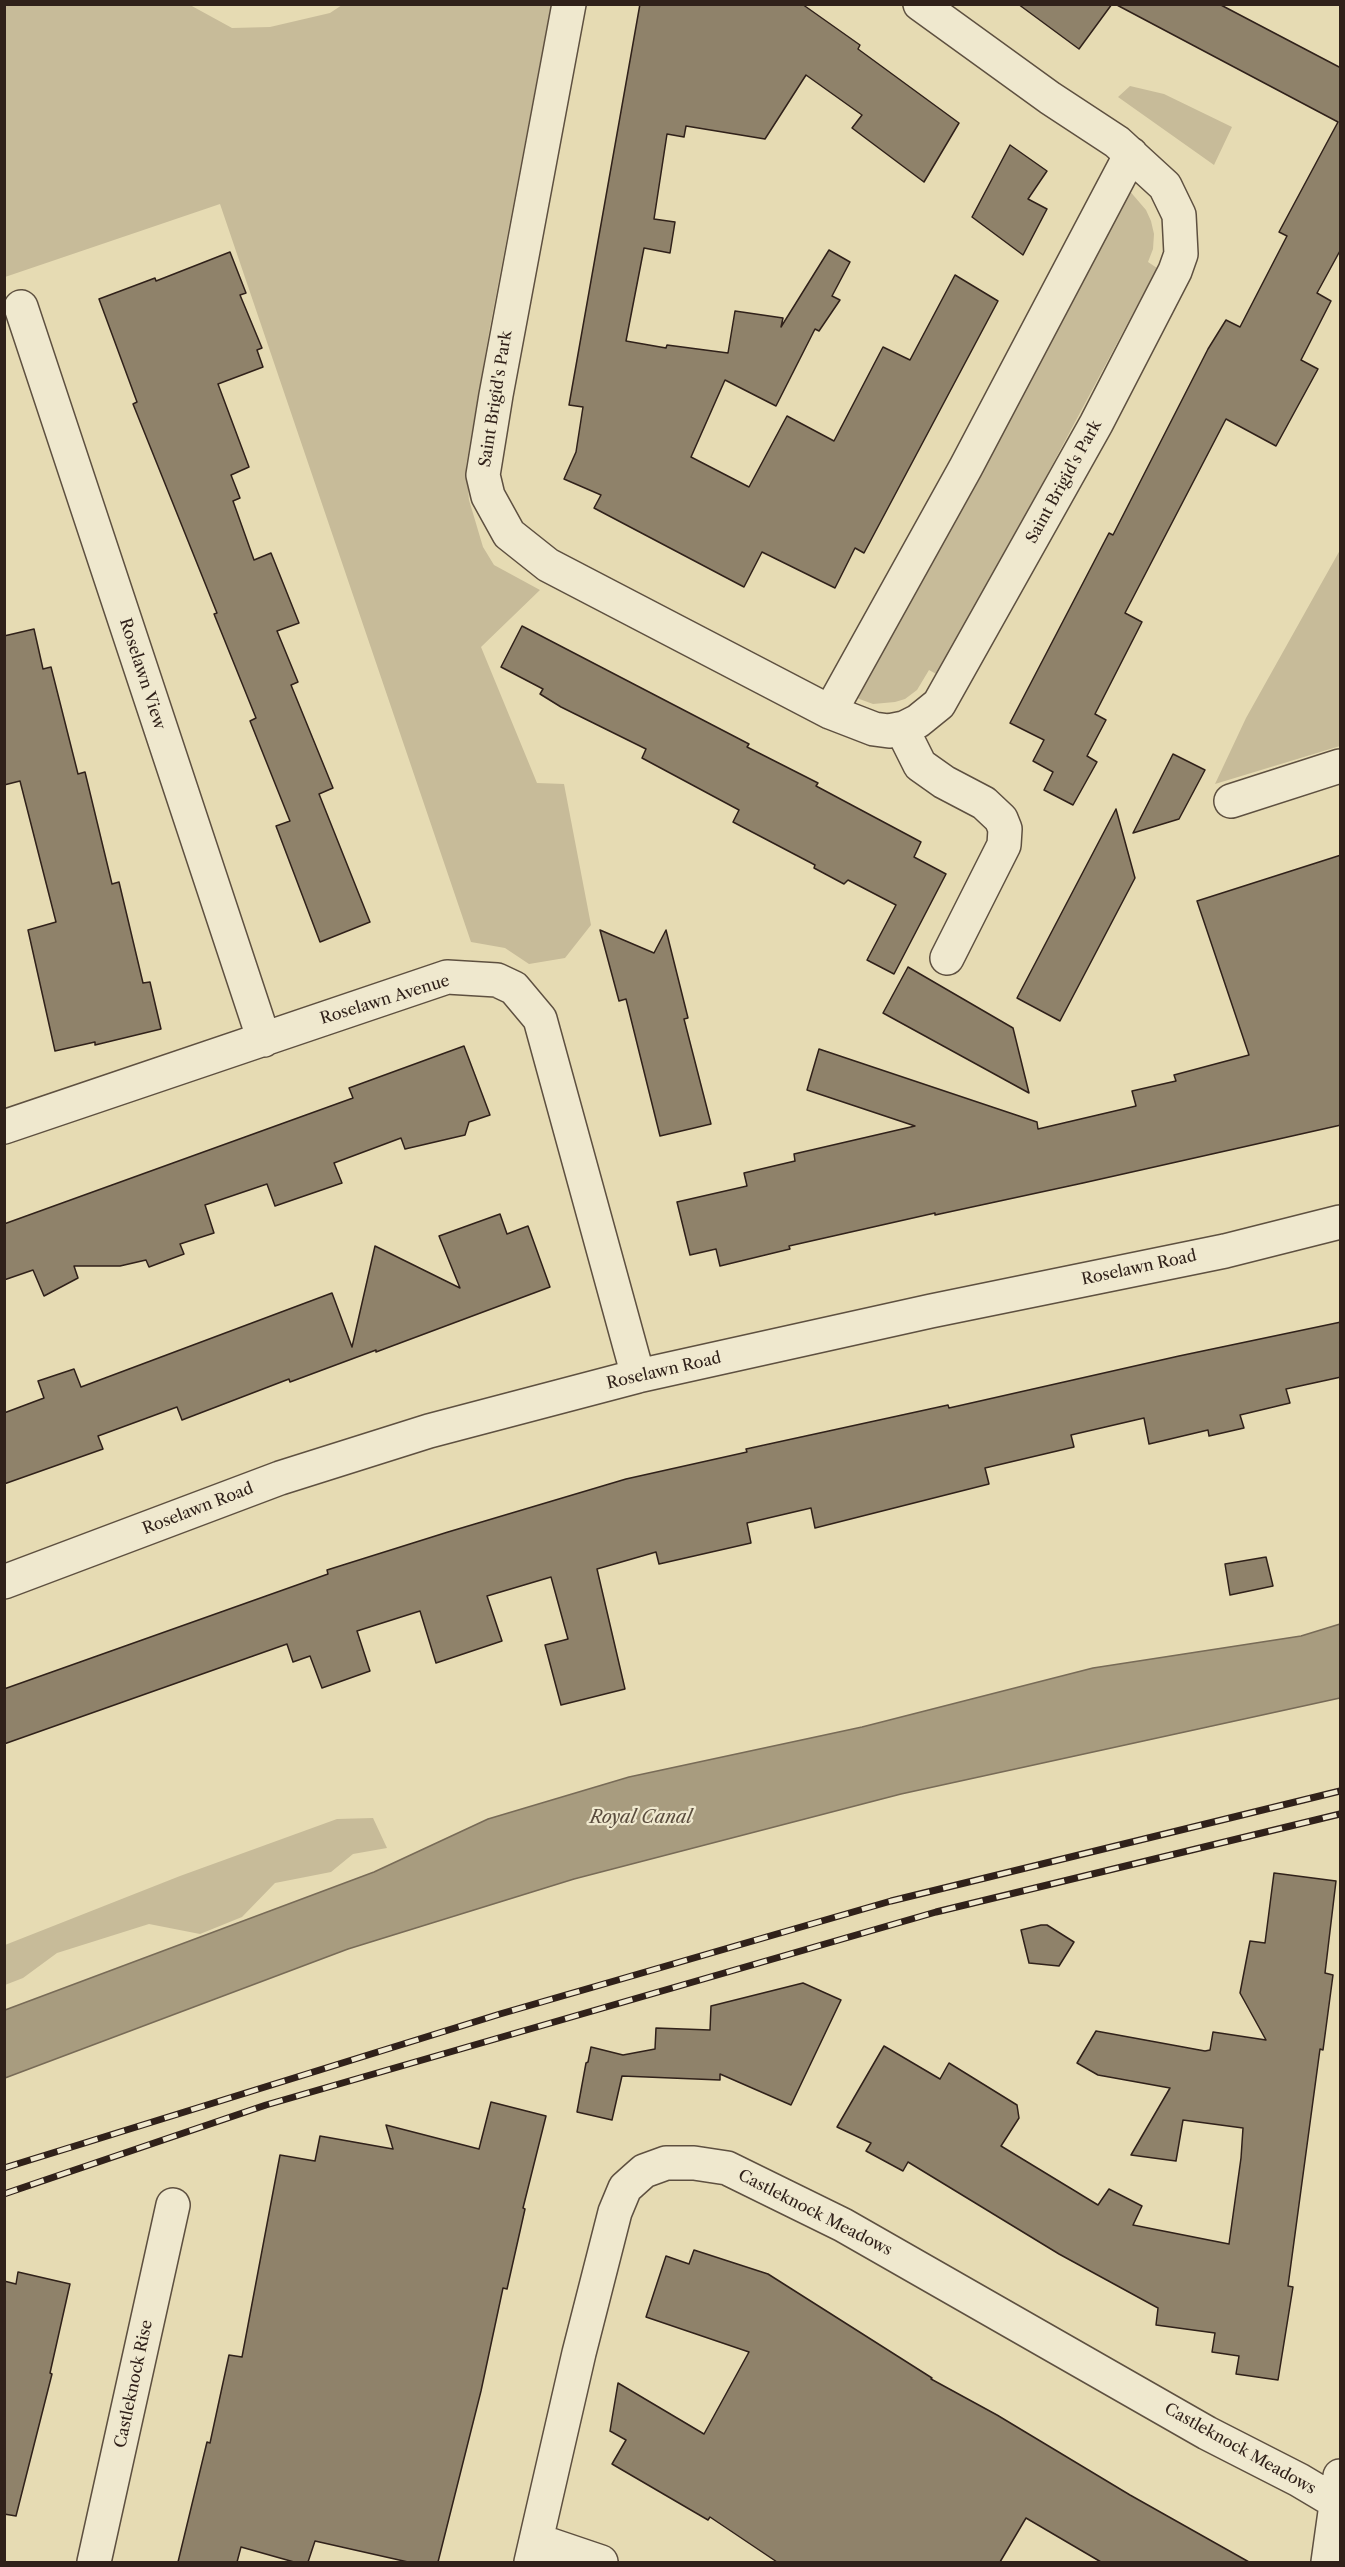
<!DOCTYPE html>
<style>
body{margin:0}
#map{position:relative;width:1345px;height:2567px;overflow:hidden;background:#e6dbb3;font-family:"Libre Caslon Text",serif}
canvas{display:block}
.frame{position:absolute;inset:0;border:6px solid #30211a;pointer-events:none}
</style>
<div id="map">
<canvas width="1345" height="2567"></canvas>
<div class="frame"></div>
</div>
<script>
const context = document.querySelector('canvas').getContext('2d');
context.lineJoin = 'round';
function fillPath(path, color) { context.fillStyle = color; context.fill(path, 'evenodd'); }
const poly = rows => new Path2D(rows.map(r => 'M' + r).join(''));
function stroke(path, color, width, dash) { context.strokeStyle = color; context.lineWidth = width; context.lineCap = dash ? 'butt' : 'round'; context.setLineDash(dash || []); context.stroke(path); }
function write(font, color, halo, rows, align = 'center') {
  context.font = font + ' "Libre Caslon Text",serif'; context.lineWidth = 4.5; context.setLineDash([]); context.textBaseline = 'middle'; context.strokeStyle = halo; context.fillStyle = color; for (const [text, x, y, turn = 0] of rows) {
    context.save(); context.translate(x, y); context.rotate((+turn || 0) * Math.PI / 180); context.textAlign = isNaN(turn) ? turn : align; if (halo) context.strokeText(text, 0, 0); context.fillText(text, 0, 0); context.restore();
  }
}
fillPath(poly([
 [4,5,190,5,232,28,270,27,330,13,342,5,551,5,490,327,466,466,469,500,483,547,494,565,540,590,481,647,537,783,564,784,591,925,565,958,529,964,505,948,471,942,220,204,5,277],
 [1130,86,1164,94,1232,127,1214,165,1118,97],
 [1128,189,1146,210,1151,221,1154,234,1153,249,1148,262,1157,268,940,676,929,670,917,690,905,699,895,702,873,704,854,697],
 [1340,550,1340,746,1215,784,1246,718],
 [373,1818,387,1848,353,1854,331,1872,275,1883,242,1917,200,1934,149,1924,57,1953,23,1978,5,1985,5,1945,180,1876,337,1819]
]), '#c7bb99');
const water = poly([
 [1340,1624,1340,1698,901,1794,574,1879,348,1949,5,2078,5,2010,374,1872,488,1819,629,1777,862,1727,1093,1668,1301,1636,1340,1624]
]);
fillPath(water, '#a89c7f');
stroke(water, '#786b57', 1.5);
const building = poly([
 [640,4,802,4,860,45,858,49,959,123,924,182,852,128,862,115,806,75,765,139,686,126,684,137,667,134,654,219,675,222,670,253,644,248,626,341,666,348,667,345,728,353,735,311,783,318,781,327,829,250,850,262,832,296,840,300,819,331,815,329,776,406,725,380,691,457,749,487,787,416,834,441,883,347,910,360,955,275,998,301,864,553,855,548,835,588,762,552,744,587,594,508,601,495,564,479,576,452,583,407,569,405,640,4],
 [1018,4,1112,4,1079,49,1018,4],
 [1115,4,1219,4,1341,68,1341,249,1317,293,1331,301,1301,360,1318,369,1276,446,1226,419,1125,613,1142,622,1095,714,1106,720,1087,756,1097,762,1073,805,1044,790,1053,772,1033,761,1044,740,1010,723,1109,533,1113,535,1208,349,1226,320,1240,327,1287,236,1279,232,1338,122,1115,4],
 [1010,145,1047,171,1028,199,1047,209,1023,255,972,217,1010,145],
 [230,252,246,293,240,295,262,348,257,350,263,367,218,384,249,467,231,475,240,498,233,501,254,560,271,553,299,623,277,631,298,682,291,685,333,788,319,794,370,922,320,942,276,826,290,821,250,721,256,718,214,614,217,613,133,404,137,402,99,299,155,278,156,281,230,252],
 [522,626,749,744,747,747,818,783,816,786,921,842,914,857,946,874,894,974,867,960,896,905,848,880,844,884,814,868,815,865,733,822,739,810,642,758,646,749,561,707,540,694,543,689,501,667,522,626],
 [34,629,43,669,51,667,78,774,85,772,112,884,119,882,143,983,150,982,161,1029,95,1045,95,1042,55,1051,28,930,56,922,20,781,4,785,4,636,34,629],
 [1173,754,1205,770,1179,819,1133,833,1173,754],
 [1116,809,1135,878,1060,1021,1017,998,1116,809],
 [1341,855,1341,1125,1083,1183,935,1215,935,1213,789,1246,790,1249,720,1266,716,1249,690,1255,677,1202,747,1186,744,1173,795,1161,794,1154,915,1126,807,1090,819,1049,1037,1122,1038,1129,1136,1106,1132,1091,1176,1081,1174,1075,1249,1055,1197,901,1341,855],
 [600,930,654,953,666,930,688,1018,684,1019,711,1124,660,1136,626,999,619,1001,600,930],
 [908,967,1013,1028,1029,1093,883,1013,908,967],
 [464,1046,490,1115,469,1122,465,1135,405,1149,401,1138,334,1163,342,1183,275,1206,267,1184,205,1205,214,1233,180,1244,184,1254,149,1267,146,1260,120,1266,74,1266,78,1278,44,1296,33,1270,4,1280,4,1224,353,1098,349,1088,464,1046],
 [500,1214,507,1234,528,1226,550,1287,376,1352,376,1350,290,1382,289,1379,182,1420,177,1407,98,1436,103,1449,4,1484,4,1413,44,1398,38,1381,74,1369,81,1387,332,1293,352,1347,375,1246,460,1288,439,1236,500,1214],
 [1341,1322,1341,1377,1286,1389,1290,1403,1240,1415,1244,1428,1209,1436,1208,1430,1149,1444,1144,1418,1071,1435,1074,1447,985,1468,989,1484,815,1528,811,1508,747,1523,751,1543,659,1564,656,1552,597,1569,625,1689,561,1705,545,1645,568,1639,551,1577,487,1596,502,1641,436,1663,420,1611,357,1631,370,1671,322,1688,310,1656,293,1662,287,1644,4,1744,4,1689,328,1574,327,1570,448,1532,626,1479,747,1452,746,1449,948,1405,949,1408,1179,1356,1341,1322],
 [1266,1557,1273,1586,1230,1595,1225,1564,1266,1557],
 [1274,1873,1336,1881,1325,1973,1333,1975,1323,2050,1320,2049,1288,2286,1293,2287,1278,2380,1236,2374,1239,2356,1212,2352,1215,2333,1156,2325,1158,2308,1059,2254,908,2162,903,2171,866,2151,871,2143,837,2127,884,2046,940,2079,949,2063,1017,2105,1019,2118,1001,2146,1098,2205,1109,2189,1142,2206,1133,2225,1229,2244,1241,2158,1243,2128,1183,2120,1176,2161,1131,2155,1170,2088,1098,2075,1077,2063,1096,2031,1205,2051,1210,2050,1213,2032,1266,2040,1240,1993,1250,1941,1265,1943,1274,1873],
 [1041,1925,1047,1925,1074,1942,1059,1966,1029,1963,1021,1930,1041,1925],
 [803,1983,841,2000,791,2105,720,2074,720,2080,622,2076,612,2120,577,2112,586,2063,588,2062,591,2047,623,2055,655,2049,656,2028,710,2030,711,2006,803,1983],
 [491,2102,546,2116,523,2208,525,2209,507,2289,503,2288,481,2391,438,2562,408,2562,315,2541,308,2562,294,2562,241,2547,237,2562,178,2562,207,2442,210,2443,229,2355,242,2357,280,2155,315,2161,320,2136,393,2149,386,2125,479,2149,491,2102],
 [694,2250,768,2274,932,2378,931,2379,997,2415,1130,2495,1249,2562,1101,2562,1026,2518,1000,2562,777,2562,710,2517,708,2520,612,2464,626,2440,610,2431,618,2383,704,2434,749,2352,646,2317,666,2256,689,2264,694,2250],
 [18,2272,70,2284,50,2373,52,2374,16,2516,4,2514,4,2281,16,2284,18,2272]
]);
fillPath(building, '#8f826a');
stroke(building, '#30211a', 1.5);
const street = poly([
 [569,4,496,395,483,475,488,496,509,534,548,565,830,712,874,729,889,731,904,728,918,721,939,704,1096,424,1175,271,1181,254,1179,215,1165,186,1117,142,1050,98,920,4],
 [21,307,264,1040],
 [830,712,966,467,1131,154],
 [904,728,907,739,920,765,944,782,984,803,1001,819,1005,829,1004,845,947,958],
 [1231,801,1340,766],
 [4,1127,447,977,497,980,514,988,540,1019,638,1376],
 [4,1582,280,1478,429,1431,638,1376,931,1311,1225,1251,1340,1222],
 [536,2540,601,2562],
 [94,2562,173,2205],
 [531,2562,579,2353,615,2212,625,2188,635,2179,644,2171,666,2163,694,2163,727,2168,843,2225,1207,2433,1299,2480,1336,2502],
 [1328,2562,1340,2476]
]);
stroke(street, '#5e5040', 36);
stroke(street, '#efe8ce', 33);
const rail = poly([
 [4,2168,500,2014,891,1901,1340,1791],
 [4,2194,266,2105,936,1912,1340,1814]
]);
stroke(rail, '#30211a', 7);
stroke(rail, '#efe8ce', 4.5, [14]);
write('16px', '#30211a', '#efe8ce', [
 ["Saint Brigid's Park",496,399,-81],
 ["Saint Brigid's Park",1064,482,-61],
 ["Roselawn View",142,674,72],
 ["Roselawn Avenue",385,1000,-17],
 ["Roselawn Road",1139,1268,-12],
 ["Roselawn Road",664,1371,-13],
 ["Roselawn Road",198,1509,-21],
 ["Castleknock Meadows",815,2213,27],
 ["Castleknock Rise",134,2384,-78],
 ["Castleknock Meadows",1240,2449,29]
]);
write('italic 18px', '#5a4c3d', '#efe8ce', [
 ["Royal Canal",641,1818]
]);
</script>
